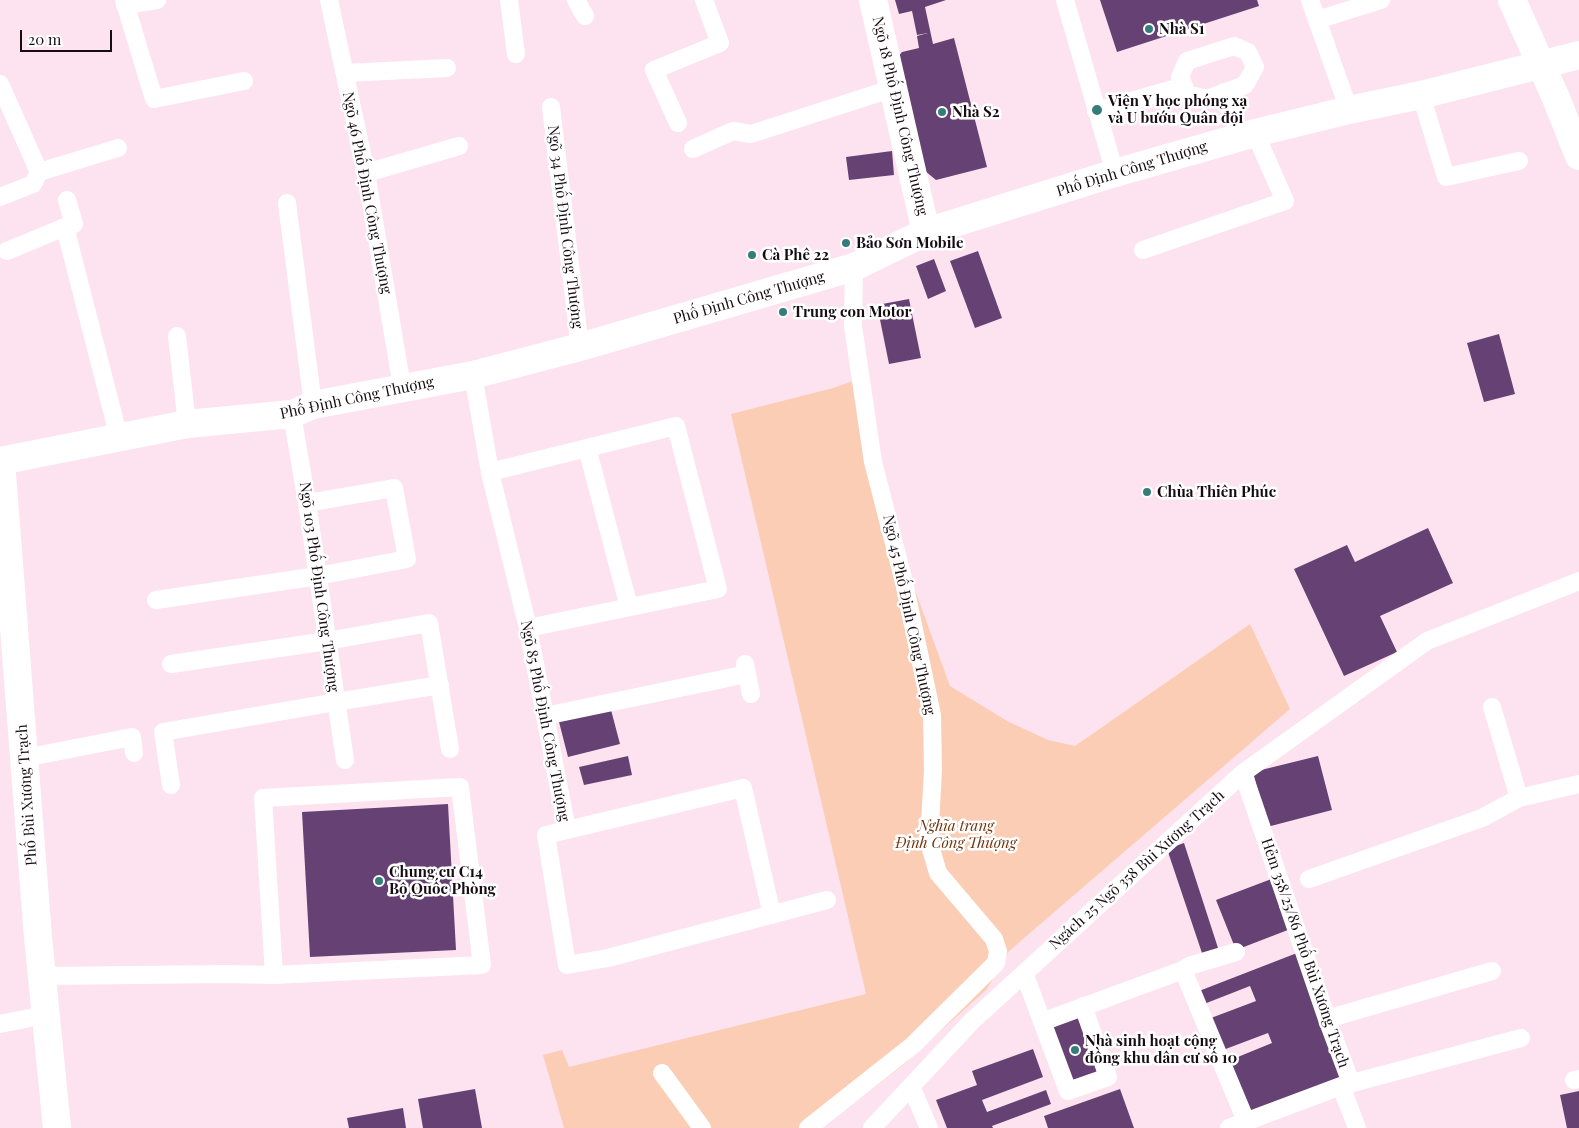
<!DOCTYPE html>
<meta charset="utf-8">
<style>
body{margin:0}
#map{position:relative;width:1579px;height:1128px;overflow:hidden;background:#fde3ef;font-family:"Playfair Display",serif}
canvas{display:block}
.scale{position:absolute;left:20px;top:30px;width:92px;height:22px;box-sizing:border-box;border:2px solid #160c11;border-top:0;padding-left:6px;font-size:15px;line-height:18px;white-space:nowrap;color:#160c11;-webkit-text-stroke:4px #fff;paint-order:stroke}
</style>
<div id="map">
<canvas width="1579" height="1128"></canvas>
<div class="scale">20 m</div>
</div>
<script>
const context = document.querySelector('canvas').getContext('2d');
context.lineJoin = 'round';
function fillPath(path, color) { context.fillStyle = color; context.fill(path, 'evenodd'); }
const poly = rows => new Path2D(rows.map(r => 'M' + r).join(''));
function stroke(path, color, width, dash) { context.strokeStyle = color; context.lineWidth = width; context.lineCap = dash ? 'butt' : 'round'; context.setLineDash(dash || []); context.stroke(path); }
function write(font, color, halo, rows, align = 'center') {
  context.font = font + ' "Playfair Display",serif'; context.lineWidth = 5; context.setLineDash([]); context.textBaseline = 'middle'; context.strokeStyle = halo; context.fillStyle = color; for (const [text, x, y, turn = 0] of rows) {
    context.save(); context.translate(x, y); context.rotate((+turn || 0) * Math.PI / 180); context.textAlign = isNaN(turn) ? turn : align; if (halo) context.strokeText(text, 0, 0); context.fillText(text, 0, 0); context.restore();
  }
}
fillPath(poly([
 [862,378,893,530,950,686,1007,721,1048,740,1075,746,1250,624,1290,709,1008,952,987,989,903,1065,821,1128,564,1128,543,1055,562,1050,569,1067,866,994,731,414,833,388]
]), '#fccdb5');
fillPath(poly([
 [895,0,946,0,925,7,933,44,954,38,987,167,936,180,925,171,898,57,902,52,919,48,917,36,928,33,917,35,912,11,899,14],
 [1100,0,1257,0,1259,6,1117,52],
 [892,151,894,175,849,180,846,157],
 [978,251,1002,318,975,328,950,261],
 [934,259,946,291,928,299,916,266],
 [909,299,921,358,889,364,877,305],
 [1499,334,1515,394,1484,402,1467,343],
 [1428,528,1453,583,1380,616,1397,652,1344,676,1294,569,1347,545,1355,562],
 [610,706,620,744,568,757,558,718],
 [628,756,632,775,584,785,579,767],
 [1318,756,1332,810,1267,827,1253,772],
 [448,804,456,950,310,957,302,812],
 [1184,843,1219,951,1203,956,1167,849],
 [1274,878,1293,928,1236,950,1216,900],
 [1297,953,1345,1076,1249,1113,1228,1061,1272,1043,1268,1033,1223,1050,1211,1018,1256,1001,1250,986,1204,1004,1199,991],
 [1081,1015,1103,1072,1069,1085,1047,1028],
 [1033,1049,1043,1077,982,1100,987,1112,1046,1090,1051,1104,992,1126,993,1128,947,1128,936,1100,977,1085,972,1071],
 [475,1089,482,1128,423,1128,418,1099],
 [1120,1089,1134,1128,1048,1128,1044,1116],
 [1579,1091,1579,1128,1567,1128,1560,1095],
 [403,1108,406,1128,349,1128,347,1118]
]), '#664274');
stroke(poly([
 [124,0,154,99,244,81],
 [329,0,366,173,402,387],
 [509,0,516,54],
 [576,0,585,16],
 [1065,0,1115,173],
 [1310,0,1349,110],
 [125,5,157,0],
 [1317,20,1381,0],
 [1234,46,1248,52,1255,67,1245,85,1207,99,1187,94,1180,77,1187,61,1234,46],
 [345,73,447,68],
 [0,84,39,172],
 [1224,92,1236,125,1243,137],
 [1421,95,1446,177,1519,161],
 [551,107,580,347],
 [1096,111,1184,86],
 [678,123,654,70,720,43,704,0],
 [693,149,733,131,751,134,894,88],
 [366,173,459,146],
 [0,197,33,184,39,172,118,148],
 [287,203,313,405],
 [65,227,74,224,67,200],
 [1143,250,1285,201,1255,133],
 [7,251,65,227,119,438],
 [177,336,187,424],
 [473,375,490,472,528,628,567,830,546,835,567,965,608,958,827,900],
 [292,414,307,503,345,760],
 [587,448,629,607],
 [490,472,676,426,718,589,528,628],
 [156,600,318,576,407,559,394,488,307,503],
 [171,664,327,641,429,623,450,749],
 [745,664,751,694],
 [1492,707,1519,798],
 [545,716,747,674],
 [24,758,132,737,134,753],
 [1243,773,1327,1019,1351,1083],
 [171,785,163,732,336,702,440,685],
 [567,830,743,788,772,915],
 [1309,879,1482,818,1519,798,1579,784],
 [1183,970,1246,1121],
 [1024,973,1068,1091,1108,1077,1083,1006],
 [42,976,225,974,274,975,482,965,460,787,263,798,274,975],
 [1327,1019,1492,971],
 [1042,1022,1183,970,1189,966,1236,952],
 [0,1024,45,1015],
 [662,1073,702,1128],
 [1574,1080,1579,1079],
 [911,1086,929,1128],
 [1341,1086,1357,1128],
 [808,1128,913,1045,996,963,998,951,994,939,938,873,929,842,933,770,932,715,904,582,873,462,853,326,854,267],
 [872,1128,972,1021,1243,773,1427,641,1579,581],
 [1229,1128,1341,1086,1521,1038]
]), '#fff', 18);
stroke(poly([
 [873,0,926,232]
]), '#fff', 28);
stroke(poly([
 [0,461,187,424,292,414,313,405,473,375,580,347,854,267,926,232,1115,173,1255,133,1349,110,1421,95,1579,55],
 [1,461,38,937,57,1128]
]), '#fff', 28);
stroke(poly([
 [1512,0,1556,98,1579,156]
]), '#fff', 28);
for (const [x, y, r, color] of [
 [1149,29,5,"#347d7b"],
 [1097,110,6,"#347d7b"],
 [942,112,5,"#347d7b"],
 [846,243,5,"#347d7b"],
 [752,255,5,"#347d7b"],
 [783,312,5,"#347d7b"],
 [1147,492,5,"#347d7b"],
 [379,881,5,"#347d7b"],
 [1075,1050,5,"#347d7b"]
]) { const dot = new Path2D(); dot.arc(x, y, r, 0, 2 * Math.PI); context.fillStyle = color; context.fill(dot); stroke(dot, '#fff', 2); }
write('bold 15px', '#160c11', '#fff', [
 ["Nhà S1",1159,29],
 ["Viện Y học phóng xạ",1108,101],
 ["và U bướu Quân đội",1108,118],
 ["Nhà S2",952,112],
 ["Bảo Sơn Mobile",856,243],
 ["Cà Phê 22",762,255],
 ["Trung con Motor",793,312],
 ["Chùa Thiên Phúc",1157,492],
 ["Chung cư C14",389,872],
 ["Bộ Quốc Phòng",389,889],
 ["Nhà sinh hoạt cộng",1085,1041],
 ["đồng khu dân cư số 10",1085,1058]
], 'left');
write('15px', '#160c11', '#fff', [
 ["Ngõ 18 Phố Định Công Thượng",900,116,77],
 ["Phố Định Công Thượng",1132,169,-17],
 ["Ngõ 46 Phố Định Công Thượng",367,193,79],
 ["Ngõ 34 Phố Định Công Thượng",565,227,83],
 ["Phố Định Công Thượng",749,298,-16],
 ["Phố Định Công Thượng",357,398,-12],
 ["Ngõ 103 Phố Định Công Thượng",319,587,82],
 ["Ngõ 45 Phố Định Công Thượng",909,615,78],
 ["Ngõ 85 Phố Định Công Thượng",545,721,79],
 ["Phố Bùi Xương Trạch",27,795,-94],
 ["Ngách 25 Ngõ 358 Bùi Xương Trạch",1137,870,-42],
 ["Hẻm 358/25/86 Phố Bùi Xương Trạch",1305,953,71]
]);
write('italic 15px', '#6f340c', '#fff', [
 ["Nghĩa trang",956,826],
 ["Định Công Thượng",956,843]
]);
</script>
